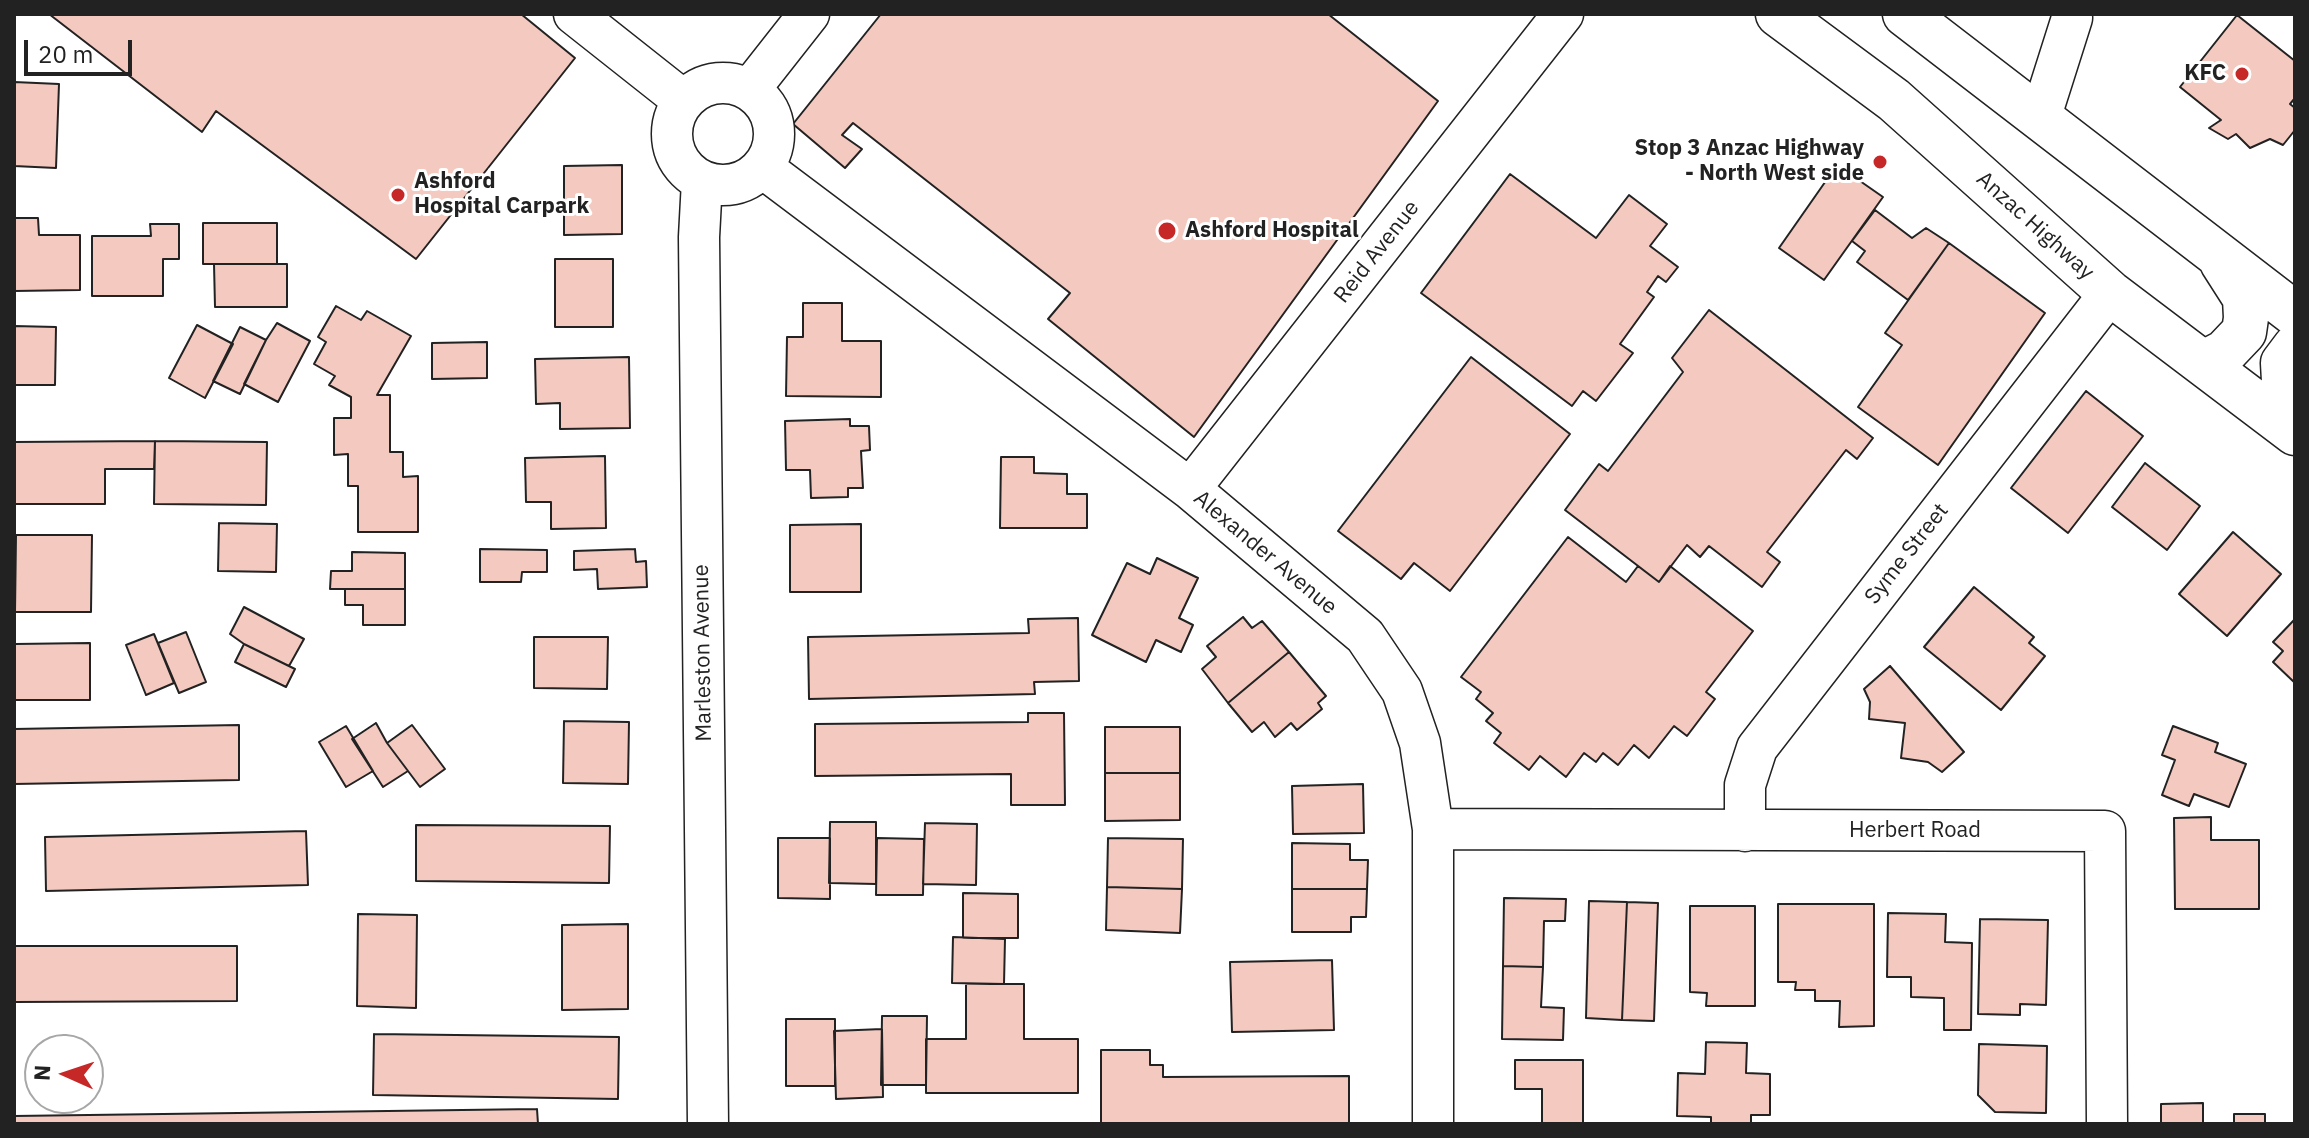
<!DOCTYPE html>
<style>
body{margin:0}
#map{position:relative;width:2309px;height:1138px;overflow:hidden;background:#fff;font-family:"IBM Plex Sans",sans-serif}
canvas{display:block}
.frame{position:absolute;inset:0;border:16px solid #222;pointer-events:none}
.north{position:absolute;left:24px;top:1034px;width:80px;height:80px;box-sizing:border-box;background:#fff;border:2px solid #a7a7a7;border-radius:50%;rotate:273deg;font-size:22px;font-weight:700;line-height:32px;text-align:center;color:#222}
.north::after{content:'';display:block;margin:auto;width:28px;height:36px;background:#c62828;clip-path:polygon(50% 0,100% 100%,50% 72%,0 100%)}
.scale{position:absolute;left:24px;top:40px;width:108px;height:36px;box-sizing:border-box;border:4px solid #222;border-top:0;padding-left:10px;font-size:24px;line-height:28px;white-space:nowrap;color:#222;-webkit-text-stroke:6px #fff;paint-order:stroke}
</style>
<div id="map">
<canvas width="2309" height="1138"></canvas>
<div class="frame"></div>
<div class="north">N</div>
<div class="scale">20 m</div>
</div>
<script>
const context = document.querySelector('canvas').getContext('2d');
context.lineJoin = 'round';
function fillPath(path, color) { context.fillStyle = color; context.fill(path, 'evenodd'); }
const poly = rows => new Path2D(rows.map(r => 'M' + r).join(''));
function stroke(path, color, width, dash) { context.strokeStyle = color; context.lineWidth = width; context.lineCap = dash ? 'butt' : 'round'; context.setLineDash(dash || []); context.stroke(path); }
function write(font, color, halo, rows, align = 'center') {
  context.font = font + ' "IBM Plex Sans",sans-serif'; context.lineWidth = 6; context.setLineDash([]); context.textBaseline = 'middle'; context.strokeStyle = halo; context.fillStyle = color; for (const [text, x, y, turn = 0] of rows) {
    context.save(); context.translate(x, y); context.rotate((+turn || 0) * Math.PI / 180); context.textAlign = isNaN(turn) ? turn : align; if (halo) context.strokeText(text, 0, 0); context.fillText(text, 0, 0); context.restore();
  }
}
const building = poly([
 [49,14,521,14,575,58,416,259,216,111,202,132,49,14],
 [881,14,1328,14,1438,101,1194,437,1048,319,1070,293,853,123,842,135,862,149,845,168,793,124,881,14],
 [2237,15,2295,61,2295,98,2290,104,2295,108,2295,130,2283,145,2270,139,2250,148,2236,134,2228,139,2209,128,2221,120,2180,87,2237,15],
 [14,82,59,84,56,168,14,166,14,82],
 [622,165,622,234,564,235,564,166,622,165],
 [1837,165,1883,197,1824,280,1779,248,1837,165],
 [1510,174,1596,238,1629,195,1667,224,1650,246,1678,267,1666,282,1658,276,1647,292,1654,297,1620,344,1633,353,1596,401,1583,391,1572,406,1421,293,1510,174],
 [1875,210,1912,238,1926,228,1949,243,1908,300,1857,262,1865,251,1852,241,1875,210],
 [14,218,38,218,39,235,80,235,80,290,14,291,14,218],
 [203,223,277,223,277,264,203,264,203,223],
 [150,224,179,224,179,259,163,259,163,296,92,296,92,236,151,236,150,224],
 [1949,243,2045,313,1938,465,1858,407,1902,345,1885,333,1949,243],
 [555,259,613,259,613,327,555,327,555,259],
 [214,264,287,264,287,307,215,307,214,264],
 [803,303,842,303,842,341,881,341,881,397,786,396,787,337,803,337,803,303],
 [336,306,361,320,367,311,411,336,377,395,390,395,390,452,403,452,403,477,418,476,418,532,358,532,358,486,348,486,348,454,334,455,334,418,351,418,351,397,329,385,335,376,314,364,326,342,318,337,336,306],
 [1709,310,1873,438,1857,459,1846,450,1767,552,1780,562,1762,587,1709,546,1700,557,1687,545,1659,582,1565,510,1599,464,1608,471,1683,372,1672,358,1709,310],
 [277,323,310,341,278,402,244,384,266,340,277,323],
 [197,325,233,344,205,398,169,378,197,325],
 [14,326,56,327,55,385,14,385,14,326],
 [240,327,266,340,240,394,213,381,240,327],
 [487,342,487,378,432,379,432,343,487,342],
 [629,357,630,428,560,429,560,403,536,404,535,359,629,357],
 [1471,357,1570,434,1450,591,1414,563,1401,579,1338,531,1471,357],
 [2086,391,2143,436,2068,533,2011,488,2086,391],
 [850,419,850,426,869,426,870,450,861,451,863,488,848,488,848,497,811,498,810,470,786,470,785,421,850,419],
 [155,441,267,442,266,505,154,504,155,441],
 [155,441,154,469,105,469,105,504,14,504,14,442,155,441],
 [605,456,606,528,551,529,551,502,526,502,525,458,605,456],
 [1001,457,1034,457,1034,473,1067,474,1067,494,1087,494,1087,528,1000,528,1001,457],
 [2145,463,2200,506,2167,550,2112,507,2145,463],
 [219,523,277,524,276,572,218,571,219,523],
 [861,524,861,592,790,592,790,525,861,524],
 [2233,532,2281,574,2227,636,2179,594,2233,532],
 [16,535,92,535,91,612,15,612,16,535],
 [1568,537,1626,582,1638,566,1659,582,1670,566,1753,631,1706,692,1715,699,1687,736,1674,726,1649,758,1634,745,1618,765,1603,753,1596,762,1584,753,1566,777,1540,756,1529,770,1494,743,1501,733,1486,721,1493,713,1476,699,1481,692,1461,677,1568,537],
 [480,549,547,550,547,572,522,572,521,582,480,582,480,549],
 [635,549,636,562,646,561,647,587,598,589,597,569,574,570,574,551,635,549],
 [352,552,405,553,405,589,330,589,331,571,352,571,352,552],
 [1157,558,1198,578,1179,618,1193,625,1181,652,1156,640,1146,662,1092,635,1127,563,1150,574,1157,558],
 [1974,587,2034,637,2029,643,2045,656,2001,710,1924,647,1974,587],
 [345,589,405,589,405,625,363,625,363,605,345,605,345,589],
 [244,607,304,639,289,666,244,644,230,634,244,607],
 [1243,617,1252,628,1262,621,1289,652,1228,703,1202,669,1216,657,1207,646,1243,617],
 [1078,618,1079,681,1034,682,1035,694,809,699,808,637,1029,633,1028,619,1078,618],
 [2295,619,2295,683,2273,662,2283,651,2273,642,2295,619],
 [186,632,206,682,179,693,158,643,186,632],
 [154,634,174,683,146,695,126,645,154,634],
 [534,637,608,637,607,689,534,688,534,637],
 [90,643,90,700,15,700,15,644,90,643],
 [244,644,295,669,286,687,235,662,244,644],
 [1289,652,1326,696,1318,703,1322,709,1297,730,1291,723,1275,737,1264,722,1252,732,1228,703,1289,652],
 [1890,666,1964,752,1942,772,1928,762,1901,758,1905,723,1869,719,1870,702,1864,689,1890,666],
 [1028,713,1064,713,1065,805,1011,805,1011,774,815,776,815,724,1028,722,1028,713],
 [564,721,629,722,628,784,563,783,564,721],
 [376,723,387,743,408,771,383,787,352,739,376,723],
 [239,725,239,780,14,784,14,729,239,725],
 [412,725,445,769,420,787,387,743,412,725],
 [346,726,373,771,346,787,319,742,346,726],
 [2173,726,2218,743,2215,752,2246,764,2229,807,2194,794,2189,806,2162,795,2175,760,2162,755,2173,726],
 [1105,727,1180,727,1180,773,1105,773,1105,727],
 [1105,773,1180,773,1180,820,1105,821,1105,773],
 [1363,784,1364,833,1293,834,1292,786,1363,784],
 [2211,817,2211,840,2259,840,2259,909,2175,909,2174,818,2211,817],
 [830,822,876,822,876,884,829,883,830,822],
 [925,823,977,824,976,885,923,884,925,823],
 [416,825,610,826,609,883,416,881,416,825],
 [306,831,308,885,46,891,45,837,306,831],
 [778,838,830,838,830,899,778,898,778,838],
 [877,838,924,839,923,895,876,895,877,838],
 [1108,838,1183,839,1182,889,1107,887,1108,838],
 [1292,843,1350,844,1350,860,1368,860,1367,889,1292,889,1292,843],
 [1107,887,1182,889,1180,933,1106,930,1107,887],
 [1292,889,1367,889,1366,917,1351,917,1351,932,1292,932,1292,889],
 [963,893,1018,894,1018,938,963,938,963,893],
 [1504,898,1566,899,1565,921,1544,921,1543,967,1503,966,1504,898],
 [1589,901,1627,902,1622,1020,1586,1018,1589,901],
 [1627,902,1658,903,1654,1021,1622,1020,1627,902],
 [1778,904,1874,904,1874,1026,1839,1027,1840,1001,1815,1001,1815,990,1795,990,1796,982,1778,982,1778,904],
 [1690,906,1755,906,1755,1006,1706,1006,1707,993,1690,992,1690,906],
 [1888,913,1946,914,1945,942,1972,943,1971,1030,1944,1030,1944,998,1911,997,1911,977,1887,977,1888,913],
 [358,914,417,915,416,1008,357,1006,358,914],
 [1980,919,2048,920,2046,1005,2020,1004,2020,1015,1978,1014,1980,919],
 [628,924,628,1009,562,1010,562,925,628,924],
 [953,937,1005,939,1004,984,952,983,953,937],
 [14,946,237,946,237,1001,14,1002,14,946],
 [1332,960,1334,1030,1232,1032,1230,962,1332,960],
 [1503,966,1543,967,1541,1007,1564,1008,1563,1040,1502,1039,1503,966],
 [966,984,1024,984,1024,1039,1078,1039,1078,1093,926,1093,926,1039,966,1039,966,984],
 [882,1016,927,1016,926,1085,881,1085,882,1016],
 [786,1019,835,1019,835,1086,786,1086,786,1019],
 [882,1029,883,1097,836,1099,834,1031,882,1029],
 [374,1034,619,1037,618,1099,373,1095,374,1034],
 [1706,1042,1747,1043,1746,1073,1770,1074,1770,1115,1751,1115,1751,1124,1711,1124,1711,1117,1677,1116,1678,1073,1705,1074,1706,1042],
 [1979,1044,2047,1046,2046,1113,1995,1112,1978,1095,1979,1044],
 [1101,1050,1150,1050,1150,1065,1163,1065,1163,1077,1349,1076,1349,1124,1101,1124,1101,1050],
 [1515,1060,1583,1060,1583,1124,1542,1124,1542,1089,1515,1089,1515,1060],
 [2203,1103,2203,1124,2161,1124,2161,1104,2203,1103],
 [537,1109,538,1124,14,1124,14,1116,537,1109],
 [2234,1114,2265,1114,2265,1124,2234,1124,2234,1114]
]);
fillPath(building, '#f3c9c0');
stroke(building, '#222', 2);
const minor = poly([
 [574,14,684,101],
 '672 134a51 51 0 1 1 102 0a51 51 0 1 1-102 0Z',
 [750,89,809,14],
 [2040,119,2072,18],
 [763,168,1190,489,1365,636,1402,691,1420,743,1433,829,1433,1124],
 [702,181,699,237,708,1124],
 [1190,489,1563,14],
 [1433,829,2105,831,2107,1124],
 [1745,831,1745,785,1757,748,2110,293]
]);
const highway = poly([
 [1778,14,1894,100,2110,293,2295,433],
 [1905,14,2295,314],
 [2295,347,2283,363,2284,381,2295,406],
 [2204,363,2225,352,2244,332,2246,318,2245,298,2222,262]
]);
stroke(minor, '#222', 43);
stroke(highway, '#222', 47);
stroke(minor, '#fff', 40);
stroke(highway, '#fff', 44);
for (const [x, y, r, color] of [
 [2242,74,8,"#c62828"],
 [1880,162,8,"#c62828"],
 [398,195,8,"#c62828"],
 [1167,231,10,"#c62828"]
]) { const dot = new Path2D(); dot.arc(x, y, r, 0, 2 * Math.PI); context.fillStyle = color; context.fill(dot); stroke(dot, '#fff', 3); }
write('bold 22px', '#222', '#fff', [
 ["KFC",2226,74],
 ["Stop 3 Anzac Highway",1864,149],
 ["- North West side",1864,174],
 ["Ashford",414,182,"left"],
 ["Hospital Carpark",414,207,"left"],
 ["Ashford Hospital",1185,231,"left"]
], 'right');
write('22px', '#222', '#fff', [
 ["Anzac Highway",2035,226,42],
 ["Reid Avenue",1377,252,-52],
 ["Alexander Avenue",1265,553,40],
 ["Syme Street",1907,554,-52],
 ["Marleston Avenue",703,653,-91],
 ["Herbert Road",1915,831]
]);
</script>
